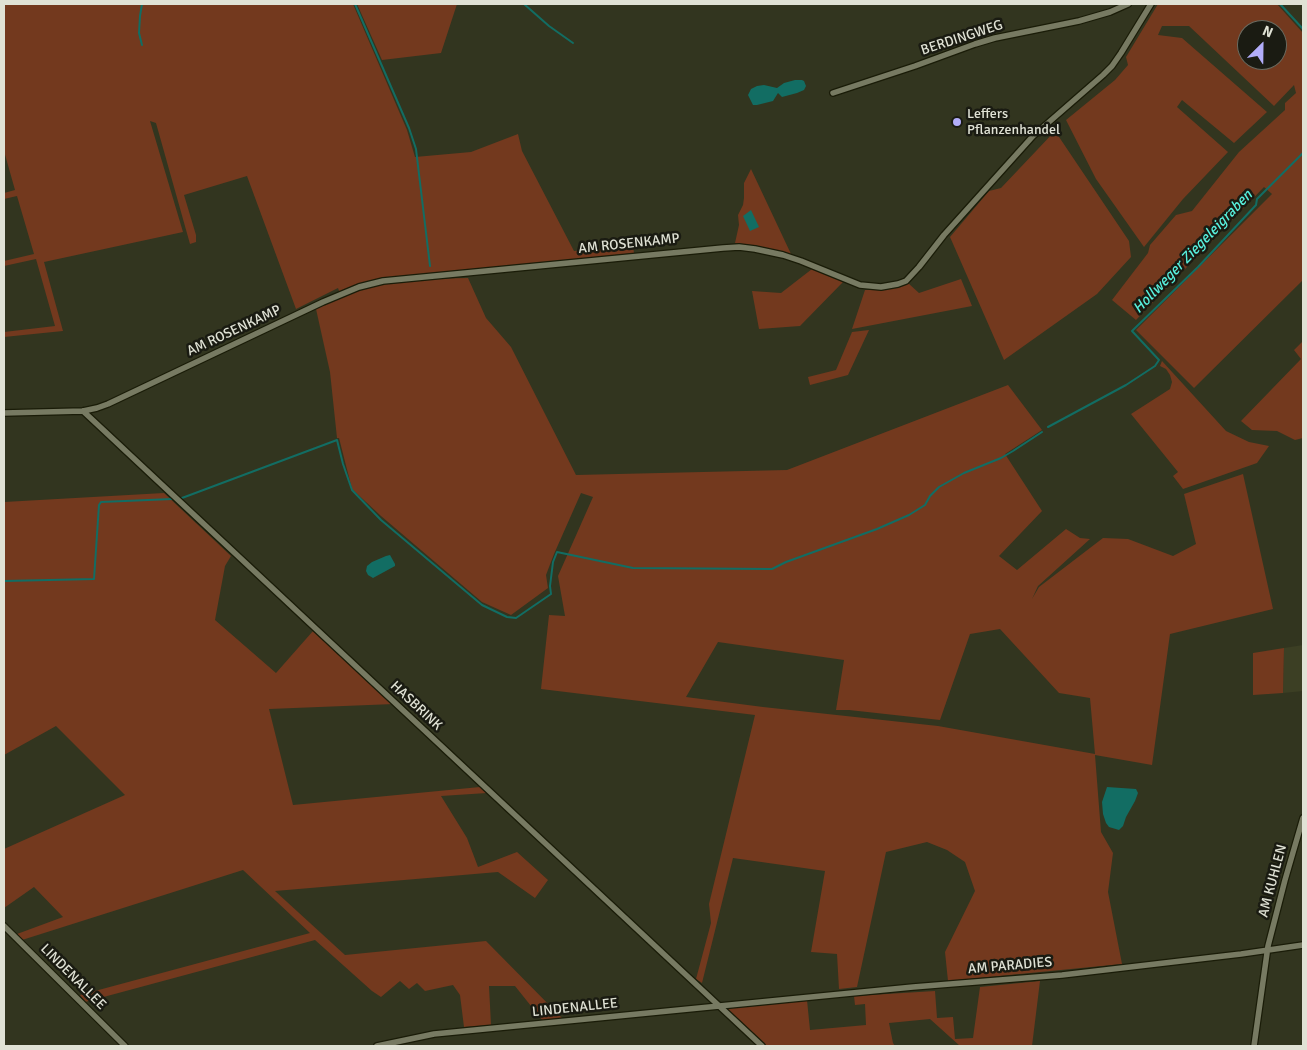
<!DOCTYPE html>
<style>
body{margin:0}
#map{position:relative;width:1307px;height:1050px;overflow:hidden;background:#32351f;font-family:Signika,sans-serif}
canvas{display:block}
.frame{position:absolute;inset:0;border:5px solid #e0e2d5;pointer-events:none}
.north{position:absolute;left:1237px;top:20px;width:50px;height:50px;box-sizing:border-box;background:#1a1b12;border:1px solid #696b60;border-radius:50%;rotate:23deg;font-size:14px;font-weight:700;line-height:20px;text-align:center;color:#e0e2d5}
.north::after{content:'';display:block;margin:auto;width:18px;height:22px;background:#b2adf9;clip-path:polygon(50% 0,100% 100%,50% 72%,0 100%)}
</style>
<div id="map">
<canvas width="1307" height="1050"></canvas>
<div class="frame"></div>
<div class="north">N</div>
</div>
<script>
const context = document.querySelector('canvas').getContext('2d');
context.lineJoin = 'round';
function fillPath(path, color) { context.fillStyle = color; context.fill(path, 'evenodd'); }
const poly = rows => new Path2D(rows.map(r => 'M' + r).join(''));
function stroke(path, color, width, dash) { context.strokeStyle = color; context.lineWidth = width; context.lineCap = dash ? 'butt' : 'round'; context.setLineDash(dash || []); context.stroke(path); }
function write(font, color, halo, rows, align = 'center') {
  context.font = font + ' Signika,sans-serif'; context.lineWidth = 5; context.setLineDash([]); context.textBaseline = 'middle'; context.strokeStyle = halo; context.fillStyle = color; for (const [text, x, y, turn = 0] of rows) {
    context.save(); context.translate(x, y); context.rotate((+turn || 0) * Math.PI / 180); context.textAlign = isNaN(turn) ? turn : align; if (halo) context.strokeText(text, 0, 0); context.fillText(text, 0, 0); context.restore();
  }
}
fillPath(poly([
 [1303,645,1303,691,1283,693,1284,648]
]), '#3c3f24');
fillPath(poly([
 [4,4,353,4,407,130,415,157,471,152,518,134,522,151,574,251,633,246,634,253,423,275,421,279,468,278,486,318,511,347,576,475,787,470,1008,385,1042,430,1005,454,1042,511,999,556,1017,570,1066,529,1080,538,1090,539,1038,586,1032,599,1039,587,1103,538,1128,539,1173,556,1196,544,1184,494,1243,474,1273,609,1170,634,1152,765,1095,755,1101,832,1113,853,1108,892,1122,964,948,981,945,952,975,891,965,862,947,850,927,842,886,852,857,987,839,989,837,954,811,952,825,871,733,858,702,983,696,979,711,923,709,904,755,715,541,689,549,615,565,616,558,576,593,497,581,493,554,554,546,575,548,588,511,615,482,602,381,516,352,489,339,438,337,438,330,372,316,309,341,296,338,288,296,309,247,176,184,195,196,235,196,242,190,244,156,123,150,121,183,232,44,262,63,331,4,337,4,332,55,326,36,259,4,266,4,261,34,254,17,196,4,199,4,193,15,190,4,151],
 [1000,629,1059,693,1090,698,1095,754,938,726,763,707,686,697,718,642,844,660,836,710,849,710,940,720,970,634],
 [357,4,457,4,441,53,382,60],
 [1158,4,1277,4,1303,33,1303,280,1194,388,1136,330,1272,194,1264,187,1136,320,1112,300,1148,253,1150,245,1176,215,1192,211,1239,152,1285,110,1285,103,1296,93,1294,85,1274,106,1189,26,1162,26,1158,35,1182,38,1267,112,1234,143,1182,100,1177,107,1228,152,1183,199,1144,247,1096,179,1066,120,1115,80,1128,65,1126,57],
 [1247,30,1277,30,1277,60,1247,60],
 [1055,131,1129,241,1131,257,1097,294,1004,360,950,237,989,191,1001,188],
 [751,169,791,254,758,246,735,243,739,225,738,215,743,205,744,198,744,183],
 [812,269,843,282,800,326,759,329,752,291,781,293],
 [961,279,972,306,852,329,865,290,886,289,908,283,919,293],
 [869,330,848,375,810,385,808,377,836,370,852,332],
 [1303,341,1303,438,1295,440,1277,431,1252,430,1241,421,1301,359,1294,350],
 [1162,361,1226,431,1249,442,1269,446,1257,463,1183,489,1173,476,1178,472,1131,414,1170,389,1172,382,1170,375,1166,369,1160,366],
 [164,493,231,556,225,566,215,620,276,673,313,631,394,704,269,709,293,805,480,787,487,793,441,796,467,838,478,867,517,852,548,880,535,898,498,872,275,891,345,955,486,941,562,1018,543,1021,515,986,489,986,491,1025,464,1027,460,995,453,985,425,991,417,983,409,989,400,981,381,997,372,991,315,940,85,1002,80,995,310,933,243,870,22,940,17,934,63,917,34,887,4,908,4,849,125,795,56,726,4,755,4,502],
 [1284,648,1283,693,1253,695,1253,653],
 [1040,981,1032,1046,960,1046,930,1019,889,1023,893,1043,895,1046,766,1046,725,1008,807,1000,810,1030,866,1025,865,1004,855,1005,854,996,935,991,937,1018,953,1017,955,1039,973,1038,980,987]
]), '#73391e');
fillPath(poly([
 [795,80,802,80,804,81,806,86,804,90,797,93,782,97,778,93,773,101,757,105,753,105,748,95,751,89,757,86,764,85,777,88,784,83],
 [751,210,759,227,750,231,743,216],
 [390,555,395,564,395,566,373,578,368,575,366,571,367,566,372,562,386,556],
 [1107,787,1136,789,1138,793,1135,801,1126,817,1123,826,1119,830,1109,827,1106,823,1103,814,1102,802]
]), '#126d63');
stroke(poly([
 [355,4,409,128,416,149,430,266],
 [524,4,549,26,573,43],
 [1280,4,1303,29],
 [142,45,139,33,140,16,142,4],
 [1048,427,1126,385,1155,366,1159,360,1132,331,1198,267,1256,205,1257,199,1303,153],
 [182,498,337,440,343,464,352,490,381,520,482,605,507,617,516,618,551,594,550,586,553,562,557,552,633,568,772,569,786,562,877,529,909,515,925,505,930,496,939,487,964,473,1001,458,1013,451,1042,432],
 [4,581,94,579,99,505,101,502,172,499]
]), '#126d63', 2);
const minor = poly([
 [833,93,915,66,975,44,995,38,1079,21,1110,12,1128,4],
 [83,411,762,1046],
 [4,413,83,411,97,408,108,404,323,302,359,287,383,281,723,248,739,247,755,249,783,255,801,261,860,285,881,287,898,284,906,281,919,267,944,235,1033,136,1103,75,1112,66,1121,53,1151,4],
 [4,926,125,1046],
 [377,1046,434,1034,913,987,1062,975,1241,954,1303,945],
 [1254,1046,1268,946,1285,880,1303,818]
]);
stroke(minor, '#1a1c08', 8);
stroke(minor, '#777a62', 5.5);
for (const [x, y, r, color] of [
 [957,122,5,"#b2adf9"]
]) { const dot = new Path2D(); dot.arc(x, y, r, 0, 2 * Math.PI); context.fillStyle = color; context.fill(dot); stroke(dot, '#1a1b12', 2); }
write('14px', '#e0e2d5', '#1a1b12', [
 ["BERDINGWEG",962,38,-18],
 ["AM ROSENKAMP",629,244,-6],
 ["AM ROSENKAMP",234,331,-25],
 ["HASBRINK",416,706,43],
 ["AM KUHLEN",1273,881,-75],
 ["AM PARADIES",1010,966,-5],
 ["LINDENALLEE",73,977,45],
 ["LINDENALLEE",575,1008,-6]
]);
write('14px', '#e0e2d5', '#1a1b12', [
 ["Leffers",967,114],
 ["Pflanzenhandel",967,130]
], 'left');
write('italic 15px', '#58f1de', '#1a1b12', [
 ["Hollweger Ziegeleigraben",1193,252,-46]
]);
</script>
